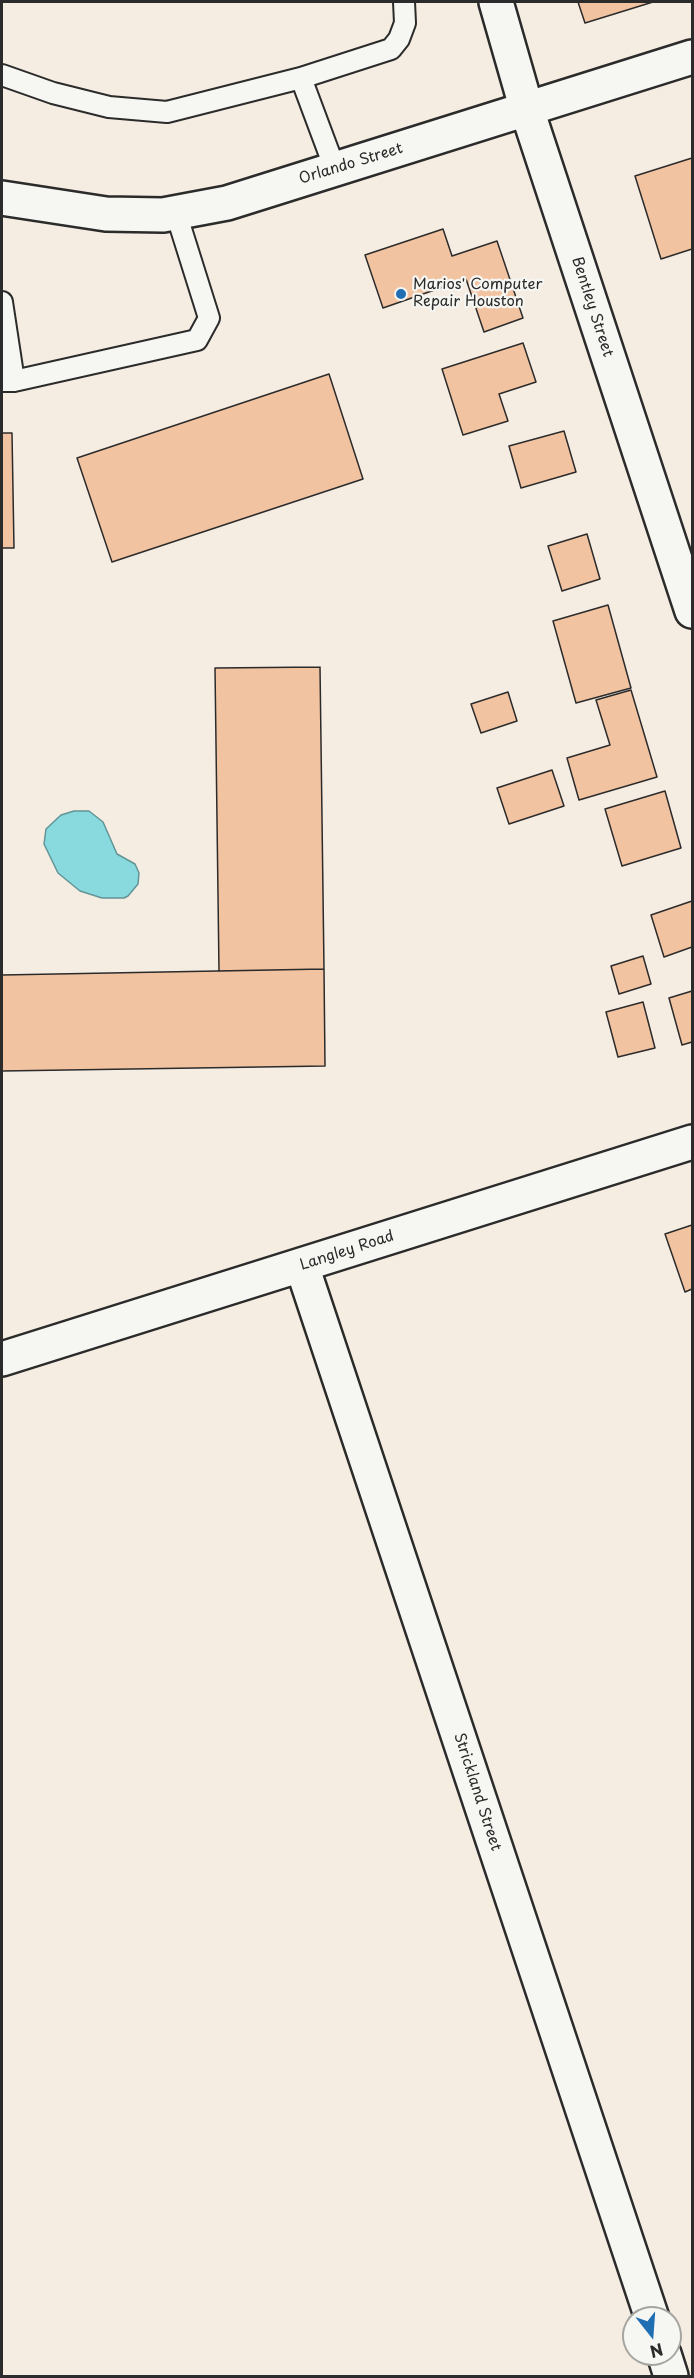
<!DOCTYPE html>
<style>
body{margin:0}
#map{position:relative;width:694px;height:2378px;overflow:hidden;background:#f5ece2;font-family:"Playpen Sans",sans-serif}
canvas{display:block}
.frame{position:absolute;inset:0;border:3px solid #2b2b2b;pointer-events:none}
.north{position:absolute;left:622px;top:2306px;width:60px;height:60px;box-sizing:border-box;background:#f6f6f2;border:2px solid #a5a5a2;border-radius:50%;rotate:163deg;font-size:16px;font-weight:700;line-height:24px;text-align:center;color:#2b2b2b}
.north::after{content:'';display:block;margin:auto;width:21px;height:27px;background:#1f6fb2;clip-path:polygon(50% 0,100% 100%,50% 72%,0 100%)}
</style>
<div id="map">
<canvas width="694" height="2378"></canvas>
<div class="frame"></div>
<div class="north">N</div>
</div>
<script>
const context = document.querySelector('canvas').getContext('2d');
context.lineJoin = 'round';
function fillPath(path, color) { context.fillStyle = color; context.fill(path, 'evenodd'); }
const poly = rows => new Path2D(rows.map(r => 'M' + r).join(''));
function stroke(path, color, width, dash) { context.strokeStyle = color; context.lineWidth = width; context.lineCap = dash ? 'butt' : 'round'; context.setLineDash(dash || []); context.stroke(path); }
function write(font, color, halo, rows, align = 'center') {
  context.font = font + ' "Playpen Sans",sans-serif'; context.lineWidth = 4.5; context.setLineDash([]); context.textBaseline = 'middle'; context.strokeStyle = halo; context.fillStyle = color; for (const [text, x, y, turn = 0] of rows) {
    context.save(); context.translate(x, y); context.rotate((+turn || 0) * Math.PI / 180); context.textAlign = isNaN(turn) ? turn : align; if (halo) context.strokeText(text, 0, 0); context.fillText(text, 0, 0); context.restore();
  }
}
const water = poly([
 [74,811,89,811,103,822,117,854,135,864,139,873,138,884,128,896,124,898,102,898,80,891,58,873,44,844,46,829,61,815,74,811]
]);
fillPath(water, '#88dade');
stroke(water, '#639496', 1.5);
const building = poly([
 [578,2,653,2,585,23,578,2],
 [692,158,692,249,661,259,635,176,692,158],
 [443,229,452,256,497,241,523,318,484,332,466,279,383,308,365,255,443,229],
 [523,343,536,382,499,394,508,421,463,435,442,369,523,343],
 [329,374,363,479,112,562,77,458,329,374],
 [564,431,576,472,521,488,509,446,564,431],
 [2,433,12,433,14,548,2,548,2,433],
 [587,534,600,579,562,591,548,546,587,534],
 [608,605,631,688,576,703,553,621,608,605],
 [320,667,324,969,219,971,215,668,320,667],
 [631,690,657,777,579,800,567,758,610,745,596,700,631,690],
 [508,692,517,721,481,733,471,704,508,692],
 [552,770,564,806,509,824,497,788,552,770],
 [665,791,681,848,622,866,605,809,665,791],
 [692,901,692,947,664,957,651,915,692,901],
 [643,956,651,984,619,994,611,966,643,956],
 [324,969,325,1066,2,1071,2,975,324,969],
 [692,991,692,1042,682,1045,669,998,692,991],
 [643,1002,655,1048,618,1057,606,1012,643,1002],
 [692,1225,692,1289,685,1292,665,1234,692,1225]
]);
fillPath(building, '#f2c3a1');
stroke(building, '#2b2b2b', 1.5);
const service = poly([
 [2,75,53,93,109,107,167,112,301,78,335,169],
 [301,78,391,49,399,39,405,23,404,2],
 [2,302,14,381],
 [2,381,14,381,197,340,209,318,176,213]
]);
const minor = poly([
 [496,2,527,110],
 [302,1266,652,2318],
 [2,1359,692,1142],
 [664,2354,671,2376]
]);
const tertiary = poly([
 [527,110,692,611],
 [2,198,106,214,163,215,227,203,692,57]
]);
stroke(service, '#2b2b2b', 24);
stroke(minor, '#2b2b2b', 38);
stroke(tertiary, '#2b2b2b', 38);
stroke(service, '#f6f6f2', 20);
stroke(minor, '#f6f6f2', 33);
stroke(tertiary, '#f6f6f2', 33);
for (const [x, y, r, color] of [
 [401,294,6,"#1f6fb2"]
]) { const dot = new Path2D(); dot.arc(x, y, r, 0, 2 * Math.PI); context.fillStyle = color; context.fill(dot); stroke(dot, '#f6f6f2', 2); }
write('15px', '#2b2b2b', '#f6f6f2', [
 ["Orlando Street",351,164,-17],
 ["Bentley Street",592,307,72],
 ["Langley Road",347,1251,-18],
 ["Strickland Street",477,1792,72]
]);
write('15px', '#2b2b2b', '#f6f6f2', [
 ["Marios' Computer",413,285],
 ["Repair Houston",413,302]
], 'left');
</script>
